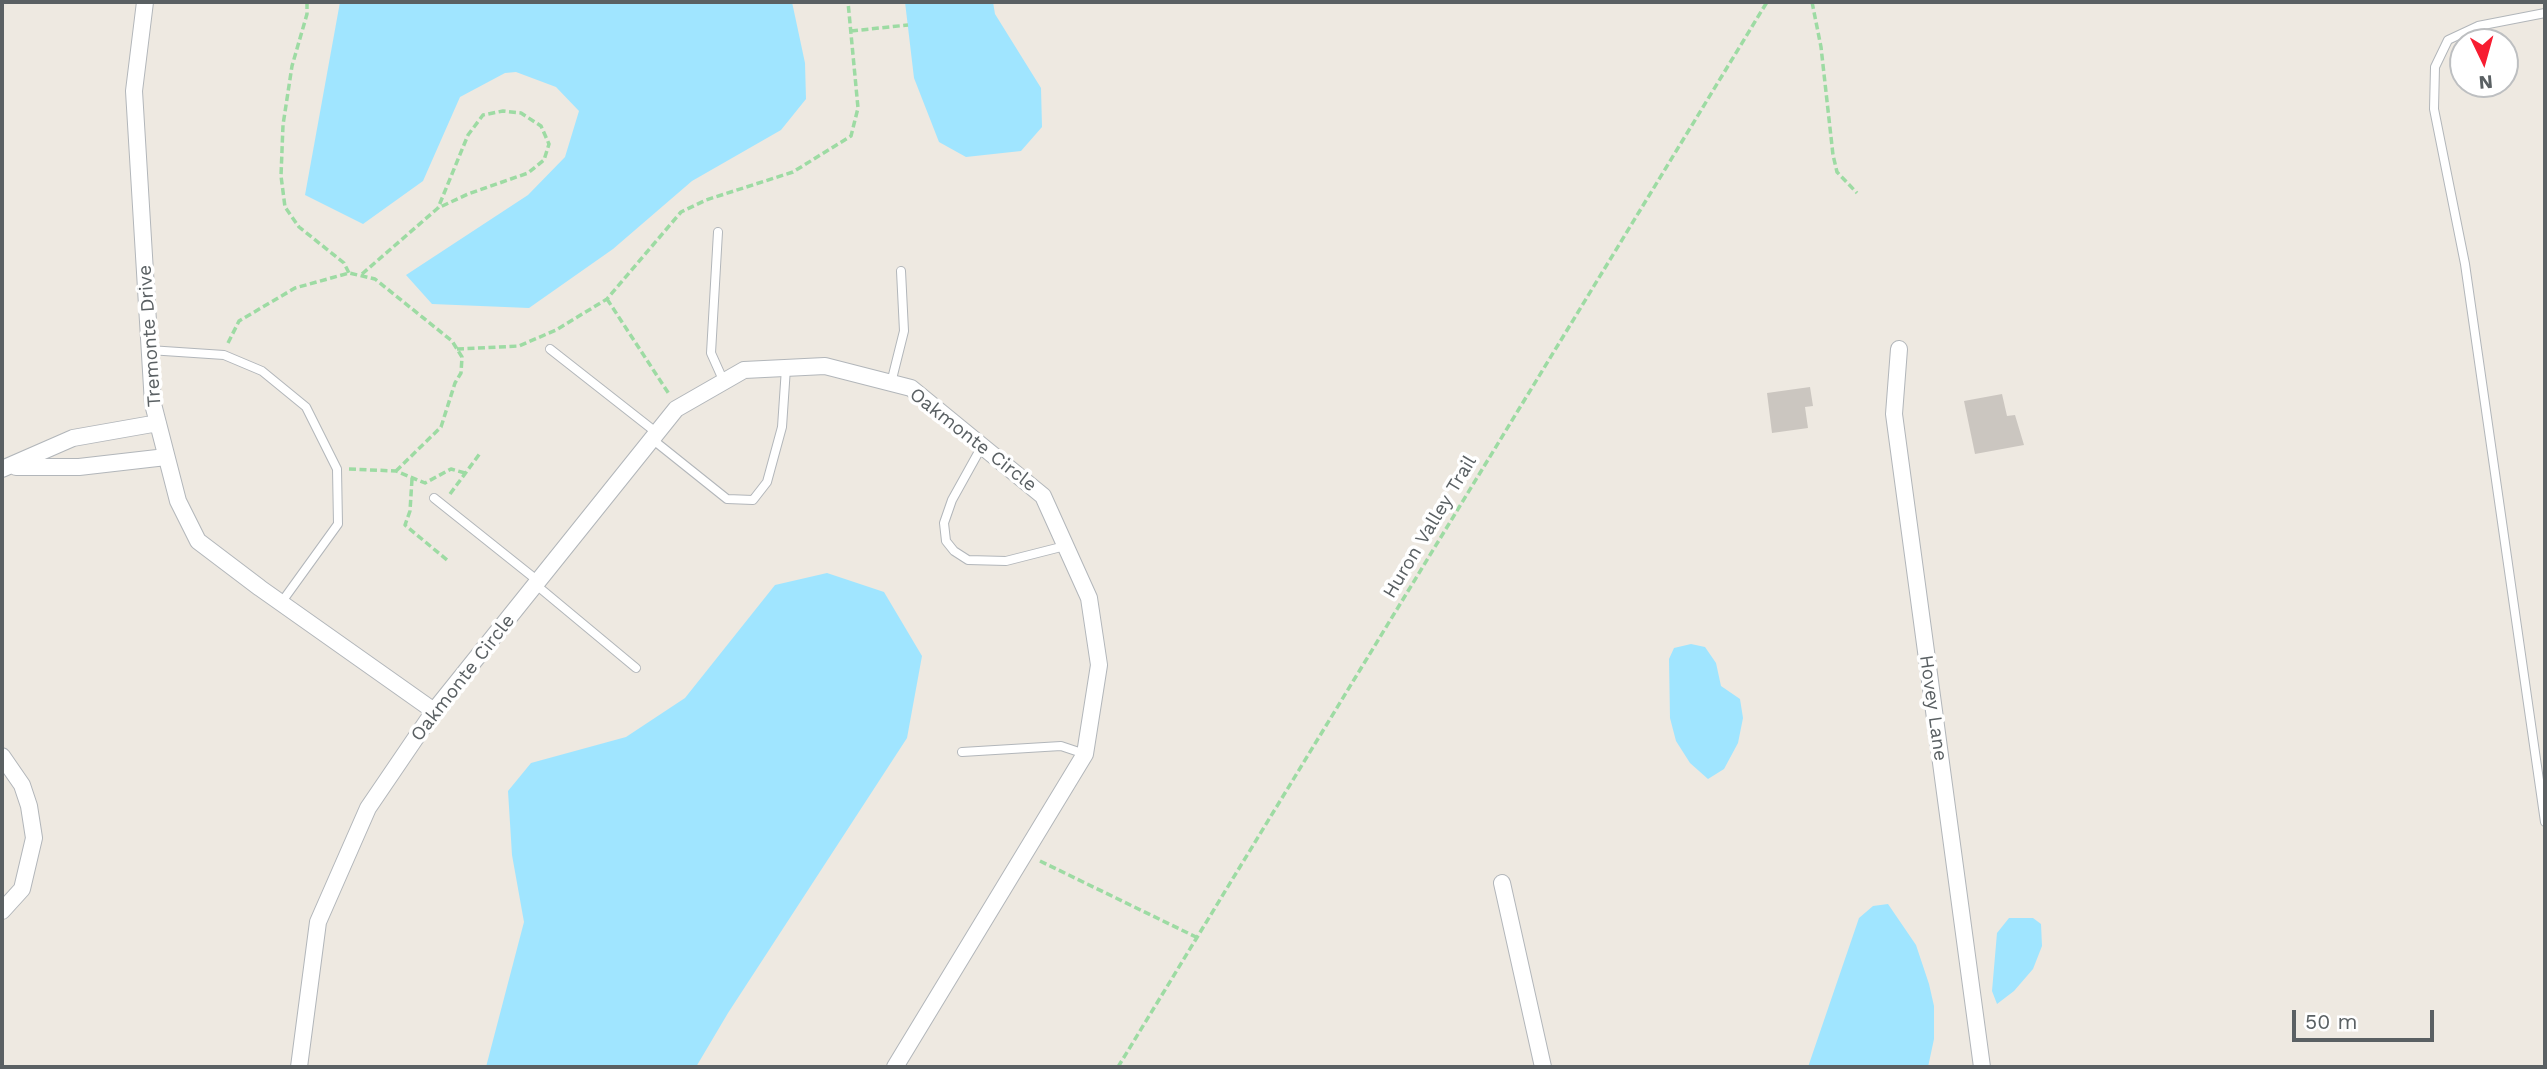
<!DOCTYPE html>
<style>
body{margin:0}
#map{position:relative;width:2547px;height:1069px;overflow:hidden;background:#eee9e1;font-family:"Work Sans",sans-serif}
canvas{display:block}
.frame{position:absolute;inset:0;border:4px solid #5a6063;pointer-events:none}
.north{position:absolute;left:2449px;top:28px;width:70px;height:70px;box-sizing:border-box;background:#fff;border:2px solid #bdbfc1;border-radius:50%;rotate:175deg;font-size:19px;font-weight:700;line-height:28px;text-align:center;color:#5a6063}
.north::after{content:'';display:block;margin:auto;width:24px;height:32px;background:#f71d31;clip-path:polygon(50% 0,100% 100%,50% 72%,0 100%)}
.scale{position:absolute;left:2292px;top:1010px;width:142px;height:32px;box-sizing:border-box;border:4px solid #5a6063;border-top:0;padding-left:9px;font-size:21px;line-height:24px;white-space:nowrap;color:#5a6063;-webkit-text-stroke:5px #fff;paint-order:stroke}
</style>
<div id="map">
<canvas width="2547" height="1069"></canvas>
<div class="frame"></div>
<div class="north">N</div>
<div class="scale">50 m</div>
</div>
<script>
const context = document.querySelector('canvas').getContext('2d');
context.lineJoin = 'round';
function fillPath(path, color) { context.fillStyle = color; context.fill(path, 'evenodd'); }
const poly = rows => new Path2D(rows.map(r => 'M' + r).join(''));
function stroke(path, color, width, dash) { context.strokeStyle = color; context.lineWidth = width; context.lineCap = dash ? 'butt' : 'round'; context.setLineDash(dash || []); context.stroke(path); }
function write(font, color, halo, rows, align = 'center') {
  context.font = font + ' "Work Sans",sans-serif'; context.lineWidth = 7; context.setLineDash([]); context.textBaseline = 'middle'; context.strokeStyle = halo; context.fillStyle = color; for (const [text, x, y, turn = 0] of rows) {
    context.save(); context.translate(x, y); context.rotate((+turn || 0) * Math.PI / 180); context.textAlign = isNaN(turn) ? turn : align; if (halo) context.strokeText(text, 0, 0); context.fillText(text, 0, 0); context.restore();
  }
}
fillPath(poly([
 [340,2,792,2,805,63,806,99,781,130,692,181,613,249,529,308,432,304,406,275,528,195,565,157,579,111,556,87,516,72,505,73,460,97,423,181,363,224,305,195],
 [905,2,993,2,995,14,1041,88,1042,127,1021,151,966,157,939,142,914,78],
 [827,573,884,592,922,656,907,738,728,1013,696,1067,486,1067,524,922,512,855,508,791,531,763,626,737,685,698,775,585],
 [1691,644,1705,647,1716,663,1721,686,1740,699,1743,718,1738,743,1724,769,1708,779,1690,763,1676,741,1670,718,1669,659,1674,648],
 [1888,904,1916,945,1929,984,1934,1006,1934,1039,1928,1067,1808,1067,1859,918,1873,906],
 [2009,918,2033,918,2041,924,2042,946,2033,969,2014,991,1997,1004,1992,991,1997,933]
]), '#a0e5ff');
fillPath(poly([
 [1810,387,1813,406,1805,407,1808,428,1772,433,1767,393],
 [2002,394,2007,416,2015,415,2024,445,1975,454,1964,401]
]), '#cbc6c0');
const service = poly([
 [2545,13,2478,26,2448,40,2435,67,2434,109,2465,264,2545,822],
 [718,232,711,353,724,382],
 [550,349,657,433],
 [149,350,224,355,262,371,306,407,337,469,338,524,281,603],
 [891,383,904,331,901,271],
 [652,439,727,499,753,500,767,482,782,427,786,368],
 [982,446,952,500,944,523,946,541,954,551,968,560,1006,561,1065,546],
 [434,498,538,581],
 [535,584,636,668],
 [962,752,1061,746,1085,754]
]);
const minor = poly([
 [145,2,134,91,153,404,178,501,198,541,260,588,434,711],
 [1899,349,1894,414,1982,1067],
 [16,467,79,467,166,457],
 [2,469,73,438,158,423],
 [2,756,22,785,29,806,34,838,22,889,2,911],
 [1502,883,1543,1067],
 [299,1067,318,922,368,808,434,711,676,409,744,370,825,366,911,388,1043,496,1089,598,1099,665,1085,754,895,1067]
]);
stroke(service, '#b2b6ba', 10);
stroke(minor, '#b2b6ba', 18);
stroke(poly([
 [307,2,307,14,292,66,283,125,281,176,285,207,299,227,344,263,349,273],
 [1812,2,1821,47,1833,155,1837,172,1857,193],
 [851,31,908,25],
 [362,274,438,208,468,135,483,115,503,111,521,113,541,126,549,144,544,160,528,173,468,194,438,208],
 [607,299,669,394],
 [228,343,239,321,295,288,349,273,375,279,452,341,462,357,461,373,455,383,441,427,396,471],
 [457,349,519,346,556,330,607,299,681,212,706,200,793,172,851,136,858,108,848,2],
 [349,469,396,471,425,483,451,469,465,473],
 [412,479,410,511,405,525,447,560],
 [450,494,481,452],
 [1040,861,1196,937],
 [1118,1067,1767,2]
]), '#9ddba3', 3.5, [7, 3.5]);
stroke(service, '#fff', 8);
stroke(minor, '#fff', 16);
write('19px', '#5a6063', '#fff', [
 ["Tremonte Drive",150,336,-94],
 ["Oakmonte Circle",973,440,38],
 ["Huron Valley Trail",1430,527,-59],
 ["Oakmonte Circle",463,678,-52],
 ["Hovey Lane",1933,708,82]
]);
</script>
